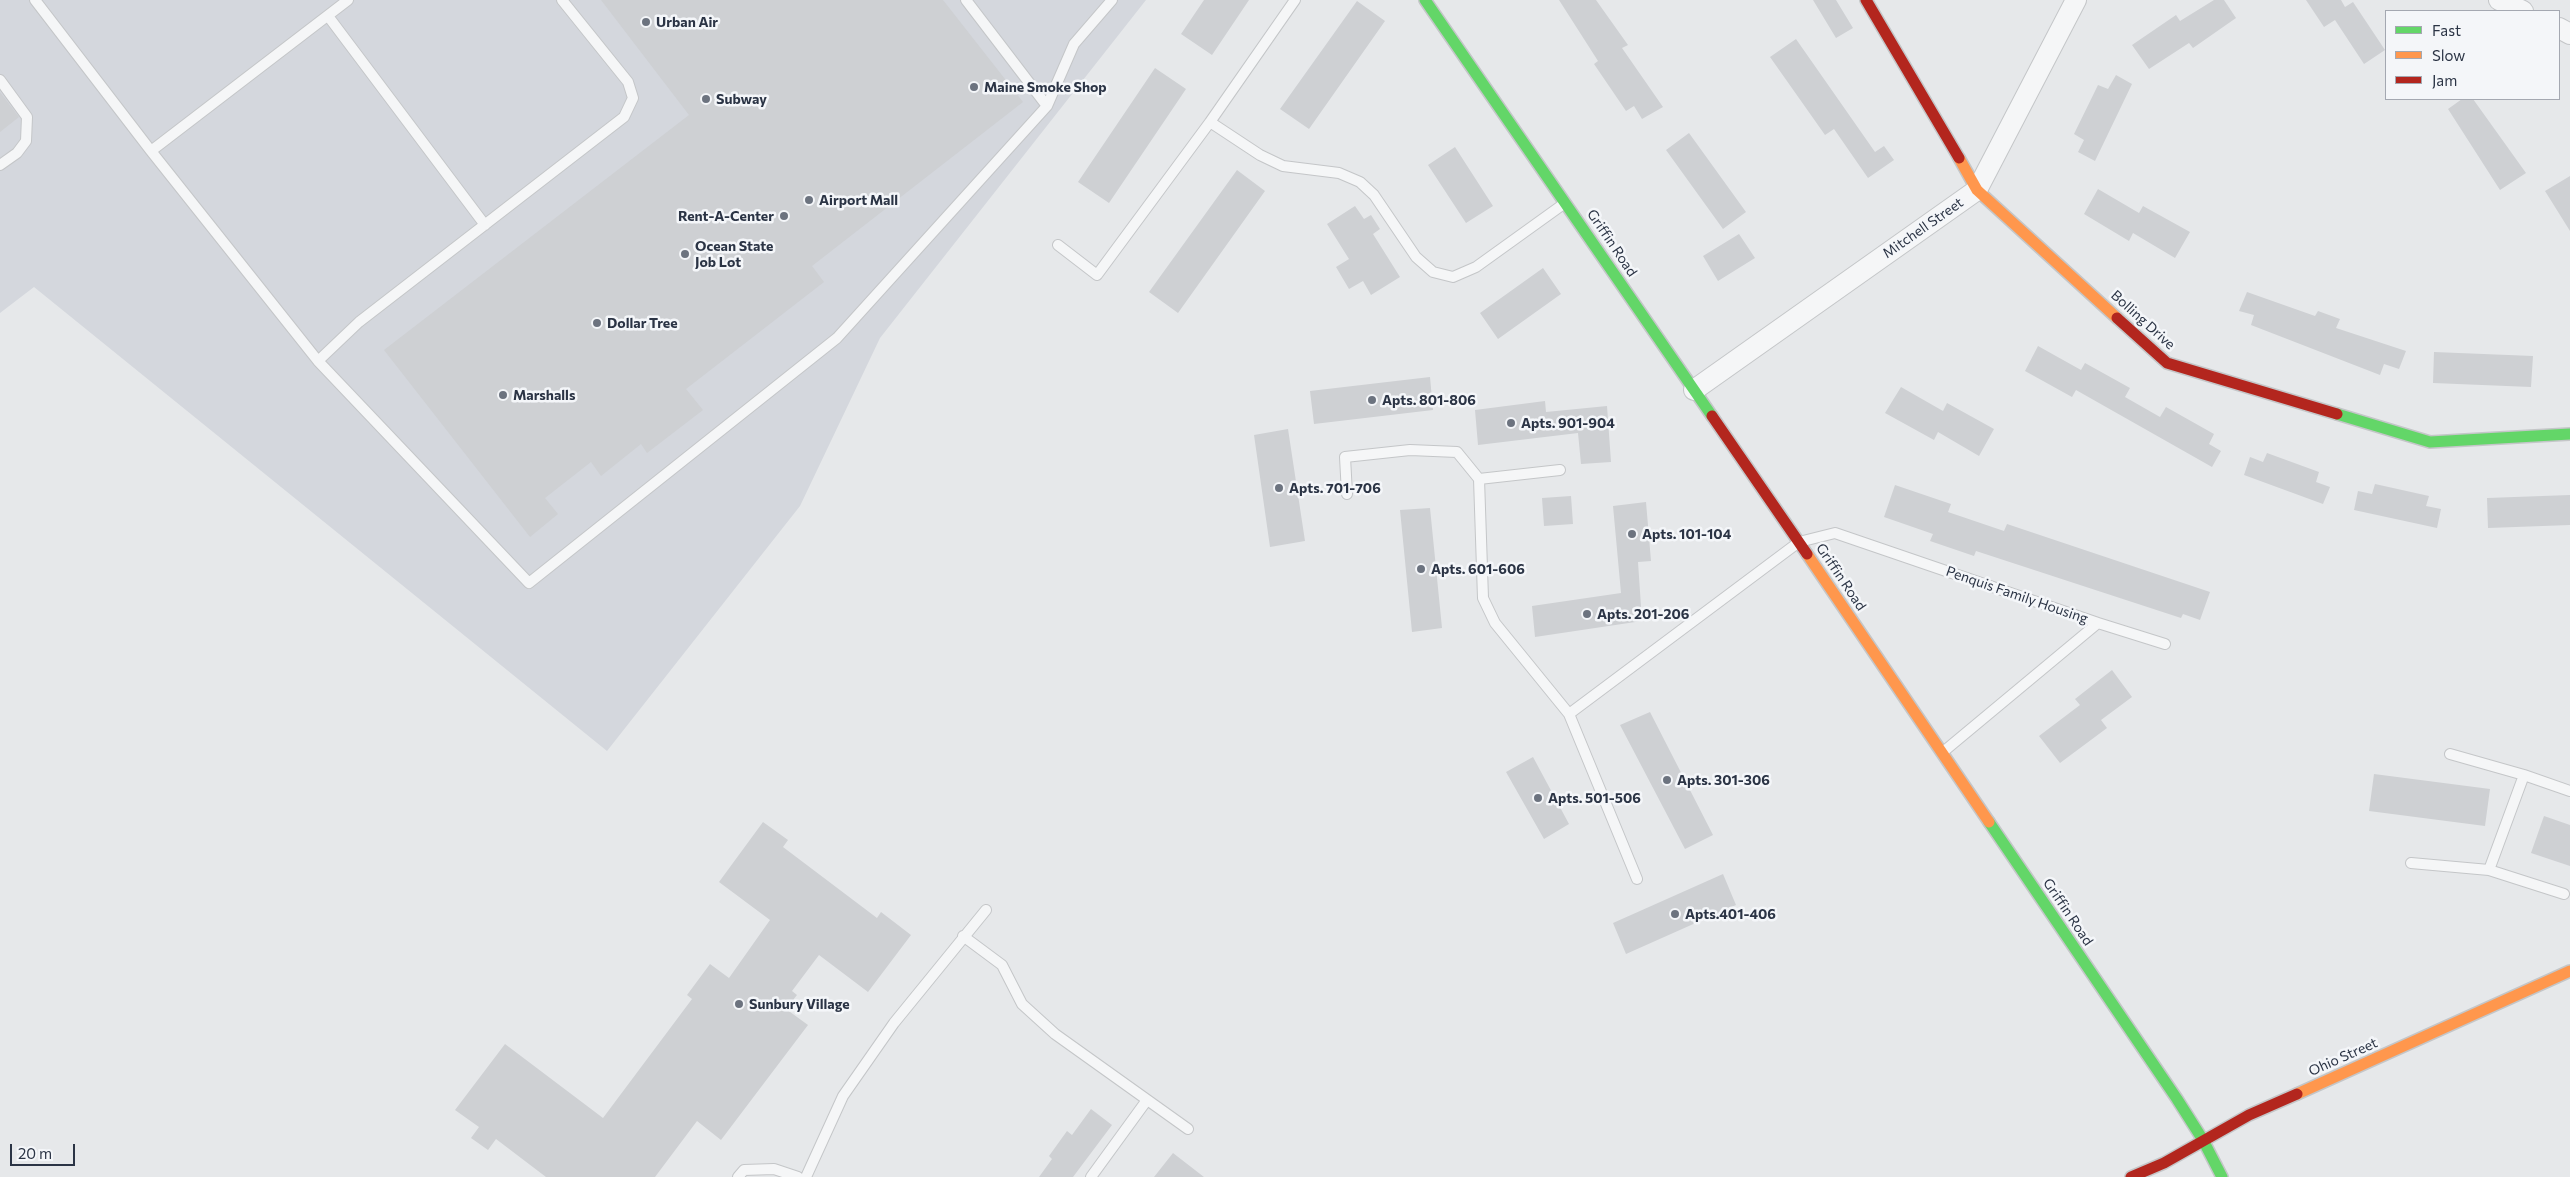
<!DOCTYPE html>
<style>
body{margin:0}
#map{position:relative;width:2570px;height:1177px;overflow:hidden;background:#e6e8ea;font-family:Commissioner,sans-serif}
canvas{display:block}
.legend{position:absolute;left:2385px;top:10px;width:175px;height:90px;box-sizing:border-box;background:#f4f6f9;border:1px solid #a4a8b1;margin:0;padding:6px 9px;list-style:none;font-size:15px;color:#2b3445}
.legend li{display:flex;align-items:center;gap:10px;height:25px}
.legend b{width:25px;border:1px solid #a4a8b1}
.scale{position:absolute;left:10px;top:1144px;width:65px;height:22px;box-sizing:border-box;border:2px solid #2b3445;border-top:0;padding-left:6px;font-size:15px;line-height:18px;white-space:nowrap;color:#2b3445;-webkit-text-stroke:4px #f4f6f9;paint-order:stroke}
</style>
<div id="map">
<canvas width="2570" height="1177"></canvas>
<ul class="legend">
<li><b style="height:6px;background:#63d668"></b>Fast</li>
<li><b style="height:6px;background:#ff974d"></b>Slow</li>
<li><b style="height:6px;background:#b3261e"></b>Jam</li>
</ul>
<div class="scale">20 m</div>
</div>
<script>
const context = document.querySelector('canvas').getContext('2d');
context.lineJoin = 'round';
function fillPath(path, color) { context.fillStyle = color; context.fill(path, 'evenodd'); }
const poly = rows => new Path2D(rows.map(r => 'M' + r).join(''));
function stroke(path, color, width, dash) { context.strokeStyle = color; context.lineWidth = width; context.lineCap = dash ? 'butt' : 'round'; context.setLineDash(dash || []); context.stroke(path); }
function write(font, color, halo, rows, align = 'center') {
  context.font = font + ' Commissioner,sans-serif'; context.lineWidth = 5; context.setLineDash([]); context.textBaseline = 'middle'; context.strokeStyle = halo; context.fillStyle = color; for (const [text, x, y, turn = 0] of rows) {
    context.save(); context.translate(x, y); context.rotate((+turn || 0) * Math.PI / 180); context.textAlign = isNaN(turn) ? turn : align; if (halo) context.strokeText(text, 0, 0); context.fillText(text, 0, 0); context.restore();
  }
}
fillPath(poly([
 [0,0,1146,0,880,338,800,506,607,751,34,287,0,313]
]), '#d4d7dd');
fillPath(poly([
 [601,0,943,0,1023,102,812,266,824,282,686,389,703,410,647,453,641,444,601,476,591,462,545,498,558,514,530,537,384,350,689,115],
 [1204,0,1249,0,1212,55,1181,34],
 [1559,0,1596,0,1628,45,1622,48,1663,107,1642,119,1634,106,1626,111,1594,64,1598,61],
 [1813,0,1836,0,1853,28,1836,38],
 [2214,0,2224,0,2236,18,2193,48,2189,43,2149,69,2132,45,2176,15,2180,21],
 [2306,0,2341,0,2345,7,2353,2,2385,50,2364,64,2335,20,2324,27],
 [1357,1,1385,21,1309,129,1280,109],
 [1796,39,1875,152,1884,146,1894,160,1868,178,1834,129,1825,135,1770,57],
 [1155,68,1186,89,1109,203,1078,182],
 [2116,75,2132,84,2095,161,2078,152,2084,140,2074,134,2098,85,2108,89],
 [0,92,19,117,0,132],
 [2462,99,2473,99,2526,173,2500,190,2448,109],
 [1689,133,1746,212,1723,229,1666,150],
 [1455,147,1493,206,1466,223,1428,165],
 [1237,170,1265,191,1178,313,1149,292],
 [2570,176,2570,231,2545,191],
 [2098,189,2139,213,2143,206,2190,232,2175,258,2133,233,2129,241,2084,214],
 [1355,206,1364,219,1371,215,1380,229,1373,234,1400,277,1371,295,1363,281,1349,289,1336,267,1349,259,1327,224],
 [1739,234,1755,258,1718,281,1703,256],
 [1543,268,1561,294,1498,339,1480,313],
 [2247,292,2315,316,2318,311,2340,319,2336,328,2406,351,2399,369,2384,364,2380,375,2251,325,2254,315,2239,311],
 [2038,346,2081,370,2085,363,2130,388,2125,397,2160,417,2166,407,2214,434,2209,444,2221,451,2212,467,2076,390,2072,397,2025,371],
 [2434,352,2533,356,2531,387,2433,383],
 [1430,377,1433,410,1314,424,1310,391],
 [1901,387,1943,411,1947,403,1994,429,1979,456,1938,432,1934,440,1885,413],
 [1545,401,1546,412,1607,406,1611,462,1581,464,1578,433,1478,445,1475,410],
 [1288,429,1305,541,1270,547,1254,435],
 [2267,453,2319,472,2316,482,2330,487,2323,504,2244,475,2250,457,2263,462],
 [2375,484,2429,496,2426,506,2441,509,2437,528,2354,510,2358,491,2372,494],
 [1895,485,1951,504,1948,512,2004,531,2007,524,2210,592,2200,620,2183,614,2181,618,1976,551,1974,556,1930,541,1933,534,1884,517],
 [2570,495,2570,525,2488,528,2487,498],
 [1571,496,1573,524,1544,526,1542,498],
 [1646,502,1651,561,1638,562,1642,621,1535,637,1532,606,1621,593,1613,506],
 [1430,508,1442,628,1412,632,1400,510],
 [2112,670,2132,697,2101,720,2107,728,2060,763,2039,736,2080,705,2075,699],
 [1650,712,1713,835,1685,849,1620,725],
 [1533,757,1569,824,1544,839,1506,772],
 [2374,774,2490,789,2485,826,2369,811],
 [2544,816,2570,825,2570,866,2531,853],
 [763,822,788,840,783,847,877,918,881,912,911,935,868,992,819,955,792,991,797,995,786,1009,808,1025,721,1140,697,1121,655,1177,546,1177,496,1139,488,1150,471,1138,479,1127,455,1110,505,1044,603,1118,692,999,687,995,710,964,729,978,770,920,719,882],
 [1723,874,1736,905,1626,954,1613,923],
 [1091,1109,1112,1125,1073,1177,1039,1177,1052,1159,1049,1156,1067,1131,1072,1135],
 [1173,1153,1204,1177,1154,1177]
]), '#ced0d3');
const lane = poly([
 [35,0,151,151,318,361,529,583,837,338,1047,106,1074,44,1112,0],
 [966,0,1047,106],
 [1295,0,1210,122,1260,155,1283,166,1339,173,1360,182,1374,195,1416,257,1433,272,1453,277,1476,267,1565,203],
 [328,16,485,225],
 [0,80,27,117,26,141,17,153,0,165],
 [151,151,348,0],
 [1058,245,1097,275,1210,122],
 [318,361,359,322,624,117,633,98,628,82,562,0],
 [1479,479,1560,470],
 [1347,494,1345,457,1410,450,1457,452,1479,479,1483,598,1495,623,1569,714,1637,879],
 [2098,623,2165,644],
 [1569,714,1799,542,1835,533,2098,623,1943,752],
 [2450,754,2524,775,2570,791],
 [2411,863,2489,870,2564,894],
 [2489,870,2524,775],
 [963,936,1002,965,1022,1004,1055,1034,1188,1129],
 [738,1177,744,1170,774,1169,798,1177],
 [806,1177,843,1096,894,1023,986,910],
 [1091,1177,1147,1100]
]);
const street = poly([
 [2499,0,2523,11],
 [2559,28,2570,34],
 [1694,390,1977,190,2076,0]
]);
const fast = poly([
 [1425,0,1712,416],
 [2337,414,2430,442,2570,434],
 [1989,822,2177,1099,2203,1140,2222,1177]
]);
const slow = poly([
 [1959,158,1977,190,2117,318],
 [1807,554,1989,822],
 [2297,1094,2570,971]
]);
const jam = poly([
 [1866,0,1959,158],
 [2117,318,2167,363,2337,414],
 [1712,416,1807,554],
 [2131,1177,2164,1163,2249,1115,2297,1094]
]);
stroke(lane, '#c4c6c8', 12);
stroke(street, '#c4c6c8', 22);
stroke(fast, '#c4c6c8', 14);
stroke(slow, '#c4c6c8', 14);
stroke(jam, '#c4c6c8', 14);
stroke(lane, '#f5f6f7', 10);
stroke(street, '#f5f6f7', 20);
stroke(fast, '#63d668', 11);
stroke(slow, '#ff974d', 11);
stroke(jam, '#b3261e', 11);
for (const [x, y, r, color] of [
 [646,22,5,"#6c737f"],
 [974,87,5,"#6c737f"],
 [706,99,5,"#6c737f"],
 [809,200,5,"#6c737f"],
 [784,216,5,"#6c737f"],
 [685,254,5,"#6c737f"],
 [597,323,5,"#6c737f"],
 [503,395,5,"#6c737f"],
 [1372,400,5,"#6c737f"],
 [1511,423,5,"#6c737f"],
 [1279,488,5,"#6c737f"],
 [1632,534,5,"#6c737f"],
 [1421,569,5,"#6c737f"],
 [1587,614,5,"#6c737f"],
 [1667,780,5,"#6c737f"],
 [1538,798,5,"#6c737f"],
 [1675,914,5,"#6c737f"],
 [739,1004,5,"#6c737f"]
]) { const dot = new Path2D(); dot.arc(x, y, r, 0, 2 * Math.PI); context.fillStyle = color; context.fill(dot); stroke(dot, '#f4f6f9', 2); }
write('bold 14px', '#2b3445', '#f4f6f9', [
 ["Urban Air",656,22],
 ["Maine Smoke Shop",984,87],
 ["Subway",716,99],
 ["Airport Mall",819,200],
 ["Rent-A-Center",774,216,"right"],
 ["Ocean State",695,246],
 ["Job Lot",695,262],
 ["Dollar Tree",607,323],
 ["Marshalls",513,395],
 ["Apts. 801-806",1382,400],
 ["Apts. 901-904",1521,423],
 ["Apts. 701-706",1289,488],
 ["Apts. 101-104",1642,534],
 ["Apts. 601-606",1431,569],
 ["Apts. 201-206",1597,614],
 ["Apts. 301-306",1677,780],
 ["Apts. 501-506",1548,798],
 ["Apts.401-406",1685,914],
 ["Sunbury Village",749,1004]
], 'left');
write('14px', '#2b3445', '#f4f6f9', [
 ["Mitchell Street",1923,228,-35],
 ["Griffin Road",1612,243,56],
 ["Bolling Drive",2143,320,42],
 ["Griffin Road",1841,577,56],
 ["Penquis Family Housing",2017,595,19],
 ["Griffin Road",2068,912,56],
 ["Ohio Street",2343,1057,-24]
]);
</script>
